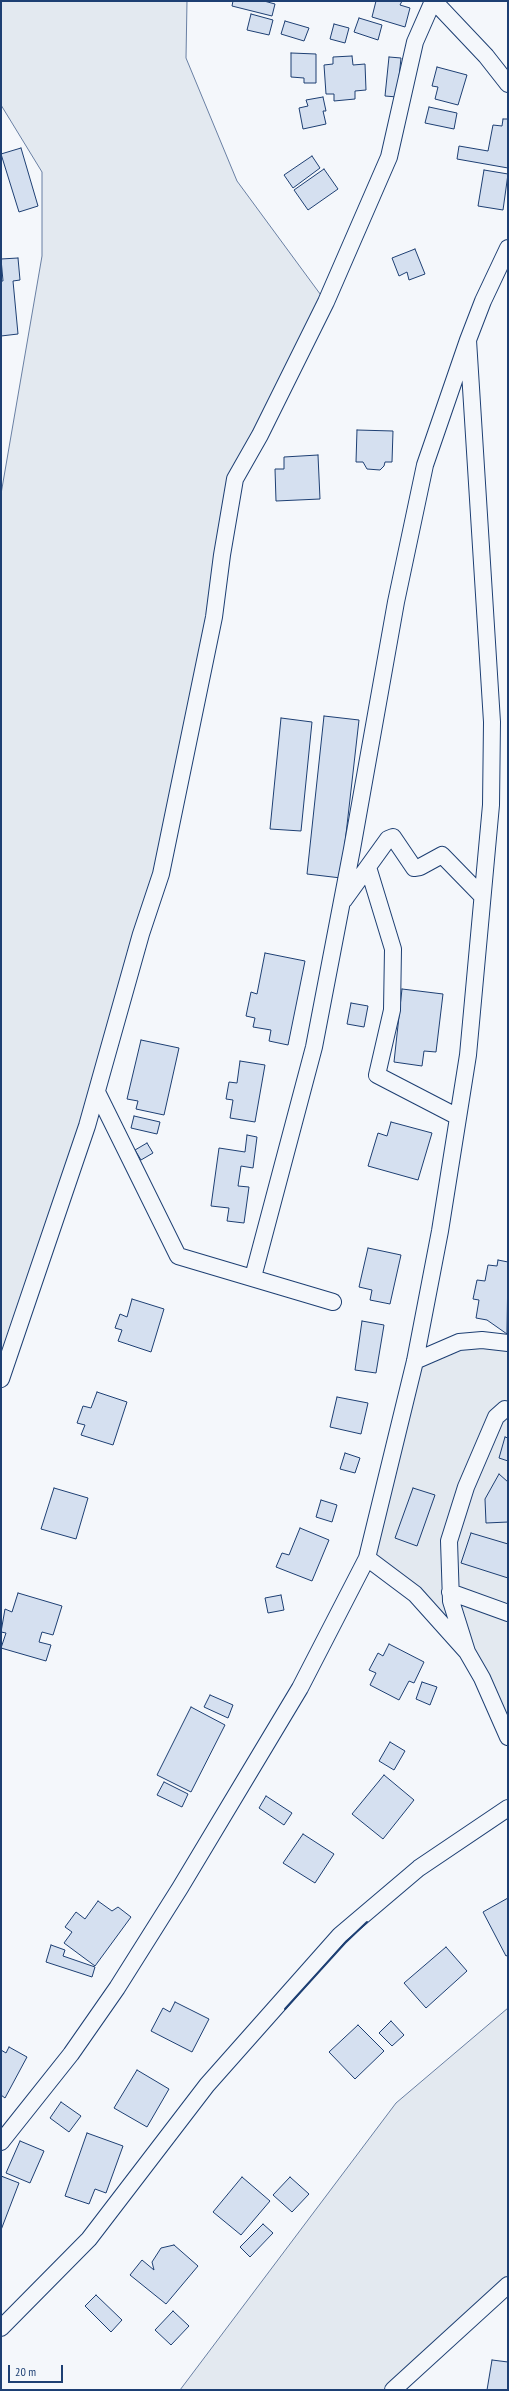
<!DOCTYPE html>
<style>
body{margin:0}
#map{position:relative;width:509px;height:2391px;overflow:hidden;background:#f4f7fb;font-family:"PT Sans Narrow",sans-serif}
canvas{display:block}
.frame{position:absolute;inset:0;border:2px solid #1d3f73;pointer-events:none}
.scale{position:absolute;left:8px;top:2365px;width:55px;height:18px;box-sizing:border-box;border:2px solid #1d3f73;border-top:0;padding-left:5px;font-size:12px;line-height:14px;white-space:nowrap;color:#1d3f73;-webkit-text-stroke:3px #f4f7fb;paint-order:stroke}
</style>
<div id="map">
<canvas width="509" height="2391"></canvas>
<div class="frame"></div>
<div class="scale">20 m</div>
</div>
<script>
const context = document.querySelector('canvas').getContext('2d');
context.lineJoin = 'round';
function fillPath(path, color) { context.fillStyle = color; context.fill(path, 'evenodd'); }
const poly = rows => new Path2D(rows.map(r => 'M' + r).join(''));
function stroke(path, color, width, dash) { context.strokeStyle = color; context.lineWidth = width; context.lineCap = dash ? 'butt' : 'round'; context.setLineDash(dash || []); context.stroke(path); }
const green = poly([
 [1,1,187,1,186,58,237,181,326,302,235,479,170,836,1,1379,1,494,42,256,42,172,1,105,1,1],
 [459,1342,508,1343,508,1737,467,1652,367,1558,415,1361,459,1342],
 [508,2008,508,2285,393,2390,180,2390,396,2103,508,2008]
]);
fillPath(green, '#e3e9f0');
stroke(green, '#687fa3', 1);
const building = poly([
 [233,1,264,1,275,4,272,16,232,6,233,1],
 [376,1,402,1,400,5,410,8,405,27,372,17,376,1],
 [251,14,273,20,269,35,247,30,251,14],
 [359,18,382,25,378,40,354,32,359,18],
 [285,21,309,28,304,41,281,34,285,21],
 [334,24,349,28,345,43,330,39,334,24],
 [291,53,316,54,316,83,304,83,304,78,291,77,291,53],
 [352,56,353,65,365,64,366,90,355,91,355,99,334,101,334,94,326,94,324,65,333,64,333,57,352,56],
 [389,57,401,58,397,97,385,96,389,57],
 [437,67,467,75,458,105,435,99,438,87,432,86,437,67],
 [323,97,326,111,323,111,326,124,303,129,299,108,308,106,306,100,323,97],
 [429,107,457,113,454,129,425,123,429,107],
 [503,119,508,119,508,168,457,159,459,146,488,151,493,125,502,126,503,119],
 [21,148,38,206,19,212,1,154,21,148],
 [312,156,320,168,293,188,284,175,312,156],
 [324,169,338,189,308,210,294,190,324,169],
 [484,170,508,174,503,210,478,206,484,170],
 [415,249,425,274,409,280,407,272,399,276,392,258,415,249],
 [18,258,20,280,13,281,18,334,1,336,1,281,3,281,1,259,18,258],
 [357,430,393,431,392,462,385,462,384,466,380,470,367,469,363,462,356,462,357,430],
 [318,455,320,499,276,501,275,469,284,469,284,457,318,455],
 [324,716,359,720,341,878,307,874,324,716],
 [281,718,312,722,301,831,270,829,281,718],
 [265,953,305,961,288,1045,269,1041,271,1030,253,1027,255,1018,246,1016,251,992,257,994,265,953],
 [402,989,443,994,436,1052,424,1051,422,1066,394,1062,402,989],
 [351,1003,368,1006,364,1027,347,1024,351,1003],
 [141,1040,179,1048,164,1115,136,1109,138,1101,127,1099,141,1040],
 [240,1061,265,1065,255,1122,230,1118,233,1100,226,1099,229,1082,237,1083,240,1061],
 [134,1116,160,1122,157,1134,131,1128,134,1116],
 [391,1122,432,1133,418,1180,368,1166,378,1133,387,1136,391,1122],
 [247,1135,257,1137,253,1168,241,1166,238,1186,249,1187,244,1223,227,1221,229,1208,211,1206,219,1148,245,1152,247,1135],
 [147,1143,153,1153,141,1160,135,1150,147,1143],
 [368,1248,401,1255,390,1304,370,1300,372,1290,359,1287,368,1248],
 [498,1260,508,1262,507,1334,487,1320,476,1318,479,1300,473,1299,477,1280,485,1281,488,1265,497,1266,498,1260],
 [132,1299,164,1309,151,1352,118,1341,122,1330,115,1328,120,1314,127,1317,132,1299],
 [362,1321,384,1325,376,1373,355,1370,362,1321],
 [97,1392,127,1402,113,1445,81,1435,85,1425,77,1423,83,1406,91,1408,97,1392],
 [337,1397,368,1403,361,1434,330,1427,337,1397],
 [505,1437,508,1438,508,1461,499,1458,505,1437],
 [345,1453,360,1458,355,1473,340,1469,345,1453],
 [499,1474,508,1482,508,1522,486,1523,485,1499,499,1474],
 [54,1488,88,1498,76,1539,41,1529,54,1488],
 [413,1488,435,1495,417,1546,395,1538,413,1488],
 [321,1500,337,1505,332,1522,316,1517,321,1500],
 [300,1528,329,1540,312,1581,276,1567,282,1553,289,1555,300,1528],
 [471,1533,508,1544,508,1578,461,1563,471,1533],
 [18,1593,62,1606,53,1635,42,1632,39,1642,51,1645,46,1661,1,1648,6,1633,1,1632,5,1609,12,1612,18,1593],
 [281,1595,284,1610,268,1613,265,1598,281,1595],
 [389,1644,424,1662,414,1683,409,1681,399,1700,370,1685,376,1673,369,1670,378,1653,383,1656,389,1644],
 [422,1682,437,1687,430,1705,416,1699,422,1682],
 [210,1695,233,1705,228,1718,204,1707,210,1695],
 [191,1707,225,1725,191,1792,157,1775,191,1707],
 [390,1742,405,1751,394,1770,379,1761,390,1742],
 [384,1775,414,1800,383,1839,352,1814,384,1775],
 [164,1782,188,1794,182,1807,157,1795,164,1782],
 [266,1796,292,1813,284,1825,259,1808,266,1796],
 [303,1834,334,1854,315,1883,283,1863,303,1834],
 [508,1898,508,1955,506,1956,483,1912,508,1898],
 [98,1901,112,1911,118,1907,131,1917,95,1966,64,1943,72,1932,65,1927,76,1912,85,1919,98,1901],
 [51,1945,65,1950,63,1956,95,1967,92,1977,46,1962,51,1945],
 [446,1947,467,1971,426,2008,404,1983,446,1947],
 [175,2002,209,2019,192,2052,151,2031,163,2008,170,2012,175,2002],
 [391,2021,404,2035,392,2046,379,2033,391,2021],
 [358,2025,384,2051,355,2079,329,2052,358,2025],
 [9,2047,27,2057,5,2098,1,2095,1,2050,6,2053,9,2047],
 [137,2070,169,2089,147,2127,114,2108,137,2070],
 [61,2102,81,2116,69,2132,50,2118,61,2102],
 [87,2133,123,2146,106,2193,95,2189,89,2204,65,2196,87,2133],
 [20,2141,44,2151,30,2183,6,2173,20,2141],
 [1,2176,19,2183,1,2230,1,2176],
 [242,2177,270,2201,241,2235,213,2212,242,2177],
 [290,2177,309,2194,292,2212,273,2195,290,2177],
 [263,2224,273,2233,250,2257,240,2247,263,2224],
 [174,2245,198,2266,166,2304,130,2275,142,2260,154,2270,152,2262,161,2248,174,2245],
 [96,2295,122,2320,111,2332,85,2306,96,2295],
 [173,2311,189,2326,171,2345,155,2330,173,2311],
 [492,2360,508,2362,508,2390,487,2390,492,2360]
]);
fillPath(building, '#d5e0f0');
stroke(building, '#1d3f73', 1);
const minor = poly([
 [434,1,486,56,508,84],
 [368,867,393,949,392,1010,377,1075,458,1117],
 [344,900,388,839,393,837,414,868,420,867,442,855,482,896],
 [97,1092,178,1256,333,1302],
 [253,1277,314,1047,352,849,396,602,425,465,468,340,483,301,508,248],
 [415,1361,459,1342,482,1340,508,1343],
 [1,1379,87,1126,141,934,161,874,214,617,222,555,235,479,260,435,326,302,389,157,415,42,433,1],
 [367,1558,415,1594,467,1652,482,1678,508,1737],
 [450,1592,508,1613],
 [467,1652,451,1601,449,1541,466,1487,496,1417,505,1409,508,1410],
 [1,2142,71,2054,117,1988,180,1888,300,1688,367,1558,415,1361,440,1231,468,1055,491,805,492,722,468,340],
 [1,2328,89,2239,207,2085,340,1935,419,1868,508,1808],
 [393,2390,508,2285]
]);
stroke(minor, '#1d3f73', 18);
stroke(minor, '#f4f7fb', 16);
stroke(poly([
 [285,2009,345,1943,367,1922]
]), '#1d3f73', 2);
</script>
